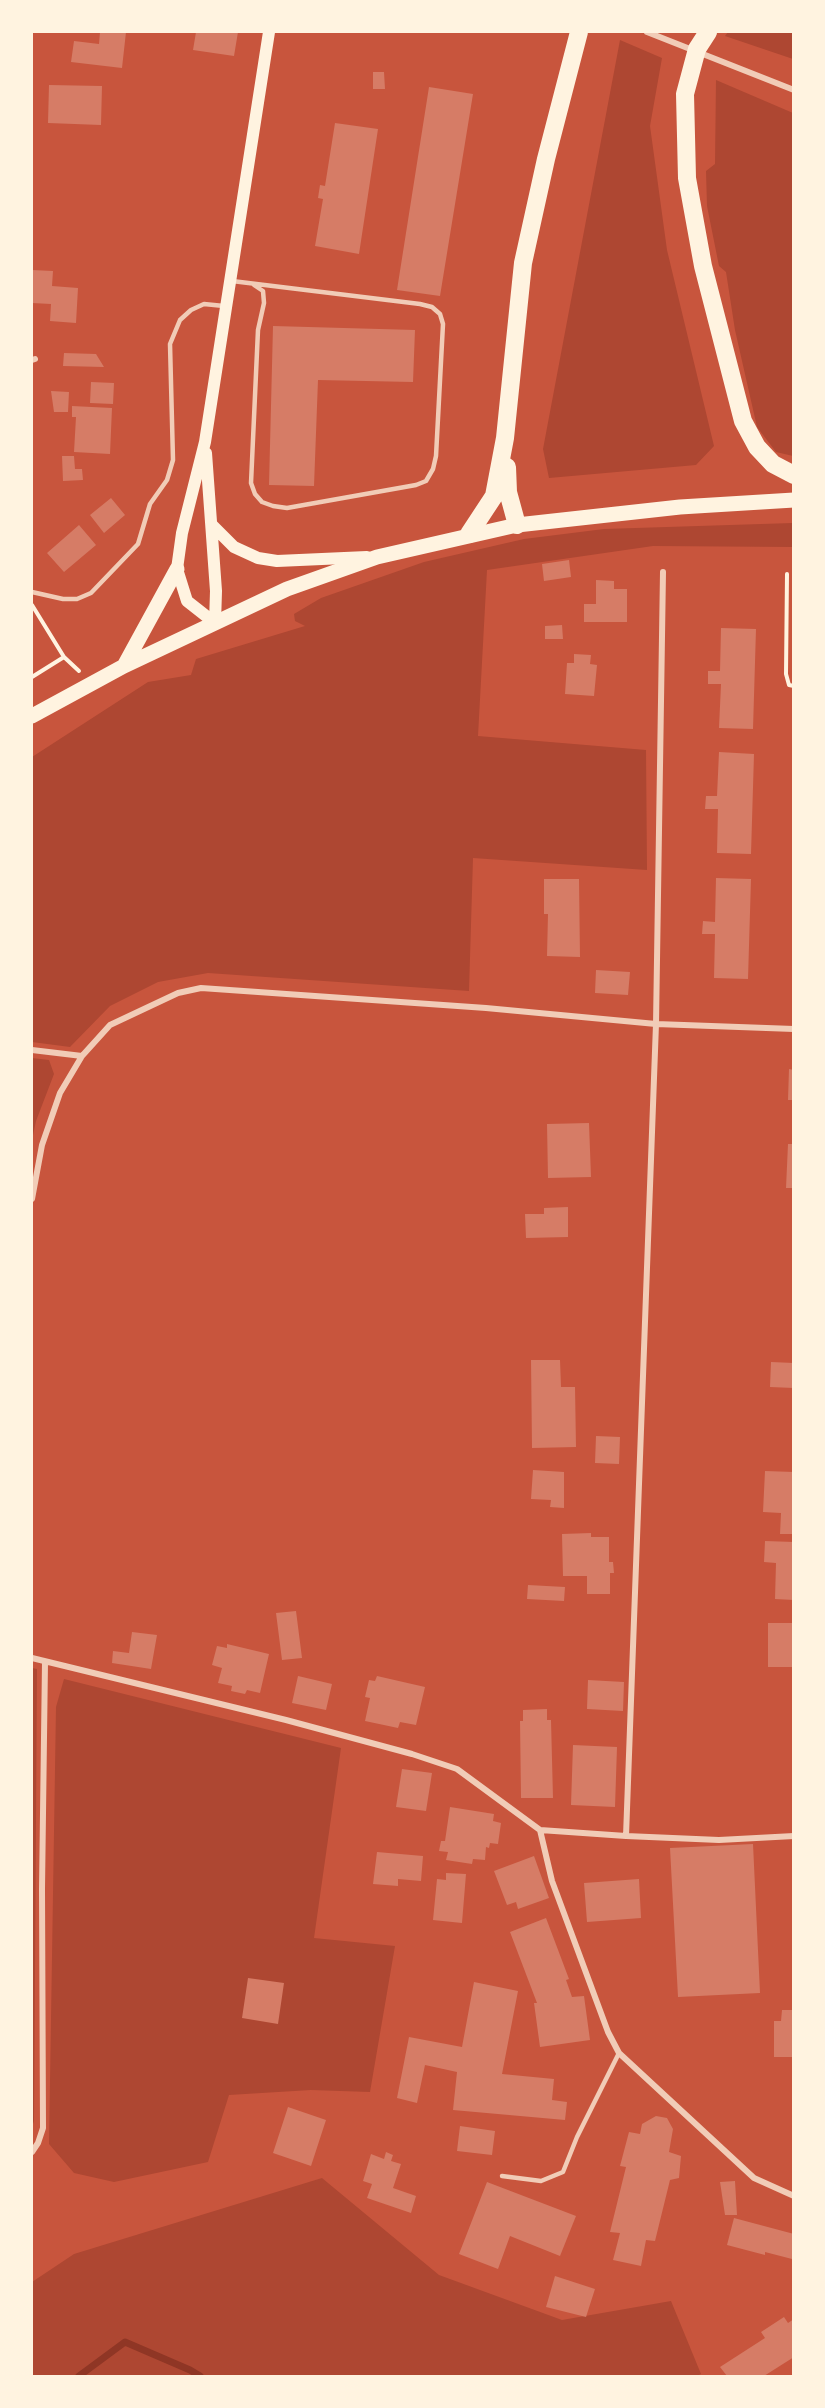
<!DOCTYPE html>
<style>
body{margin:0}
#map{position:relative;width:825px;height:2408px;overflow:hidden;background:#c8553d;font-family:"Nunito Sans",sans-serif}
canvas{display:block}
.frame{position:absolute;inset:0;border:33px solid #fff3e0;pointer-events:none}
</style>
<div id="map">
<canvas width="825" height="2408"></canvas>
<div class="frame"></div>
</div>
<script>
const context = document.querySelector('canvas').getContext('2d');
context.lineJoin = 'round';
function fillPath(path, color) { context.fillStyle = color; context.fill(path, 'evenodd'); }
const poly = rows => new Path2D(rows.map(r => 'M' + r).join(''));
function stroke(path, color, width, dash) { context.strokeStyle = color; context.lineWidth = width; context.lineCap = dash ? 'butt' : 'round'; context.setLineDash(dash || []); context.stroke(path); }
fillPath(poly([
 [728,32,793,32,793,59,725,36],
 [620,40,662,58,650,126,667,250,714,446,696,465,549,478,543,449],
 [716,80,793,113,793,456,776,452,757,427,735,330,726,272,719,266,707,206,706,171,715,164],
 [793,523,793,547,653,546,487,570,478,736,646,750,647,870,473,858,469,991,208,973,158,982,110,1006,70,1047,32,1042,32,757,148,682,191,675,196,659,305,626,295,621,294,614,321,598,424,562,524,539,604,529],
 [32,1058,49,1060,54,1074,36,1121,32,1140],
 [32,1668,37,1669,34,2121,32,2127],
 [64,1679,341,1748,314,1938,395,1946,370,2092,311,2090,229,2095,208,2162,114,2182,74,2173,49,2144,56,1707],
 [322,2178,439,2275,562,2320,671,2301,701,2374,697,2376,32,2376,32,2282,74,2254]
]), '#ae4732');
stroke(poly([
 [79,2376,125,2342,190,2370,200,2376]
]), '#8f3625', 7);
fillPath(poly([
 [100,32,126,32,122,68,71,62,74,41,99,44],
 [196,32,238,32,234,56,193,50],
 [373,72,384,72,385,89,373,89],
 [49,85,102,86,101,125,48,123],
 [429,87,473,94,440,296,397,290],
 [335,123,378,129,359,254,315,246,323,199,318,198,320,185,325,186],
 [32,270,53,271,52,286,78,288,76,323,50,321,51,304,32,303],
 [273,326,415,330,413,382,318,380,314,486,269,485],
 [64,353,96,354,104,367,63,366],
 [91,382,114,383,113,404,90,403],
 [51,391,69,392,68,412,54,412],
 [72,406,112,408,110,454,74,452,76,417,72,417],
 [62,456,74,456,75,469,82,469,83,480,63,481],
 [111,498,125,515,104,533,90,515],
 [79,525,96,545,64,572,47,553],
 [569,560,571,577,544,581,542,564],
 [596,580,614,581,614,589,627,589,627,622,584,622,584,604,596,604],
 [562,625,563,639,545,639,545,626],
 [721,628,756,629,753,729,719,728,721,684,708,684,708,671,720,671],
 [574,654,591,655,590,664,597,665,594,696,565,694,567,663,574,663],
 [719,752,754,754,751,854,717,853,718,809,705,809,706,796,717,796],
 [716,878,751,879,748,979,714,978,715,934,702,934,703,921,715,922],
 [544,879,579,879,580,957,547,956,548,914,544,914],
 [596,970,630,972,628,995,595,993],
 [789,1069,794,1070,794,1100,788,1100],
 [589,1123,591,1177,548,1178,547,1124],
 [788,1144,794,1144,794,1188,786,1188],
 [568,1207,568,1237,526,1238,525,1214,544,1214,544,1208],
 [531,1360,560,1360,561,1387,575,1387,576,1447,532,1448],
 [771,1362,794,1363,794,1388,770,1387],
 [596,1436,620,1437,619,1464,595,1463],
 [533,1470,564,1472,564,1508,550,1507,551,1500,531,1499],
 [765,1471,794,1472,794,1534,780,1534,781,1513,763,1512],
 [591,1533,591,1537,609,1537,609,1562,613,1562,614,1573,610,1573,610,1594,587,1594,587,1576,563,1576,562,1534],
 [765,1541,794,1542,794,1600,775,1599,776,1563,764,1562],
 [528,1585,565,1587,564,1601,527,1599],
 [296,1611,302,1658,282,1660,276,1613],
 [768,1623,794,1623,794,1667,768,1667],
 [132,1632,157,1635,151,1669,112,1663,113,1651,129,1653],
 [227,1644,269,1654,260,1693,247,1690,245,1694,231,1691,232,1686,218,1683,222,1668,212,1665,217,1646,227,1648],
 [298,1676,332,1684,326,1710,292,1703],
 [377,1676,425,1687,416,1725,400,1722,398,1728,365,1721,370,1698,365,1697,369,1680,375,1681],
 [588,1680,624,1682,623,1711,587,1709],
 [547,1709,547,1720,551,1720,553,1798,521,1798,520,1721,523,1721,523,1710],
 [573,1745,617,1747,615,1807,571,1805],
 [402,1769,432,1773,426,1811,396,1807],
 [450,1807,494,1814,493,1821,501,1823,498,1844,490,1843,489,1848,486,1847,485,1860,473,1859,472,1864,446,1860,448,1852,439,1851,441,1841,445,1841],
 [753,1844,760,1993,678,1997,670,1848],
 [377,1852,423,1856,421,1881,398,1879,398,1886,373,1884],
 [534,1856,549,1898,518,1909,516,1902,507,1905,494,1871],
 [446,1873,466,1874,462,1923,433,1920,437,1879,446,1880],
 [639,1879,641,1918,587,1922,584,1883],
 [546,1918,569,1979,566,1980,572,1997,584,1996,590,2040,540,2047,534,2003,537,2003,510,1932],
 [248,1978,284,1983,278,2024,242,2018],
 [474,1982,518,1991,502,2074,554,2079,552,2100,567,2102,565,2120,453,2110,457,2072,425,2065,417,2103,397,2098,409,2037,462,2047],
 [782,2010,794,2010,794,2057,774,2057,774,2021,781,2021],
 [288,2107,326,2120,311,2166,273,2153],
 [656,2116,667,2118,673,2129,669,2152,681,2156,679,2178,670,2180,655,2241,646,2240,641,2266,613,2260,620,2233,610,2232,626,2167,620,2166,629,2132,640,2134,642,2124],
 [460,2126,495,2131,492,2155,457,2151],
 [386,2152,393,2155,391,2161,401,2164,393,2188,416,2196,411,2213,367,2198,372,2184,363,2181,371,2154,384,2159],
 [735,2181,737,2215,725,2215,720,2182],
 [487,2182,576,2216,560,2256,510,2236,498,2269,459,2254],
 [734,2218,794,2234,792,2259,765,2252,765,2255,727,2245],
 [555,2276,595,2289,586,2317,546,2307],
 [784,2317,788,2323,794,2319,794,2357,764,2376,727,2376,720,2367,765,2338,761,2332]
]), '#d67c66');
stroke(poly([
 [787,574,786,674,789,685,794,686],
 [64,657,79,671],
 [32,677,64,657,32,605]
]), '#fff3e0', 4);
stroke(poly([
 [232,281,420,304,432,307,440,314,443,324,436,456,433,469,426,481,416,485,287,508,273,506,262,502,255,494,251,483,258,330,264,303,263,291,254,285],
 [32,592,63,599,77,599,91,593,138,544,150,504,167,480,173,460,170,344,180,320,191,310,204,304,224,306],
 [502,2176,541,2181,563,2172,577,2137,619,2053]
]), '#f1ccb7', 4.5);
stroke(poly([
 [647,32,794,90],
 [32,360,35,359],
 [32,1050,82,1056],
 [32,1199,42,1145,60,1093,82,1056,110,1025,178,993,201,988,486,1008,656,1024,794,1029],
 [32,1658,286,1720,412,1754,457,1769,540,1830,626,1836,719,1840,794,1836],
 [540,1830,552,1881,608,2032,619,2053,754,2178,794,2196],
 [626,1836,656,1024,663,572],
 [32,2152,38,2143,43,2128,42,1889,45,1662]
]), '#f1ccb7', 6);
stroke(poly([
 [206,453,216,591,215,623],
 [212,525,234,547,258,558,277,561,367,557],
 [215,623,187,601,177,569,182,533,205,442,269,32]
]), '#fff3e0', 12);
stroke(poly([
 [124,666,177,569],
 [32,716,124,666,287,589,377,557,517,525,680,507,794,500]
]), '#fff3e0', 15);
stroke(poly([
 [708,32,697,49,685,94,687,178,703,266,743,421,757,447,773,464,794,475],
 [507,467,508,492,517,525],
 [469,534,494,496,505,438,523,263,546,159,579,32]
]), '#fff3e0', 18);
</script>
